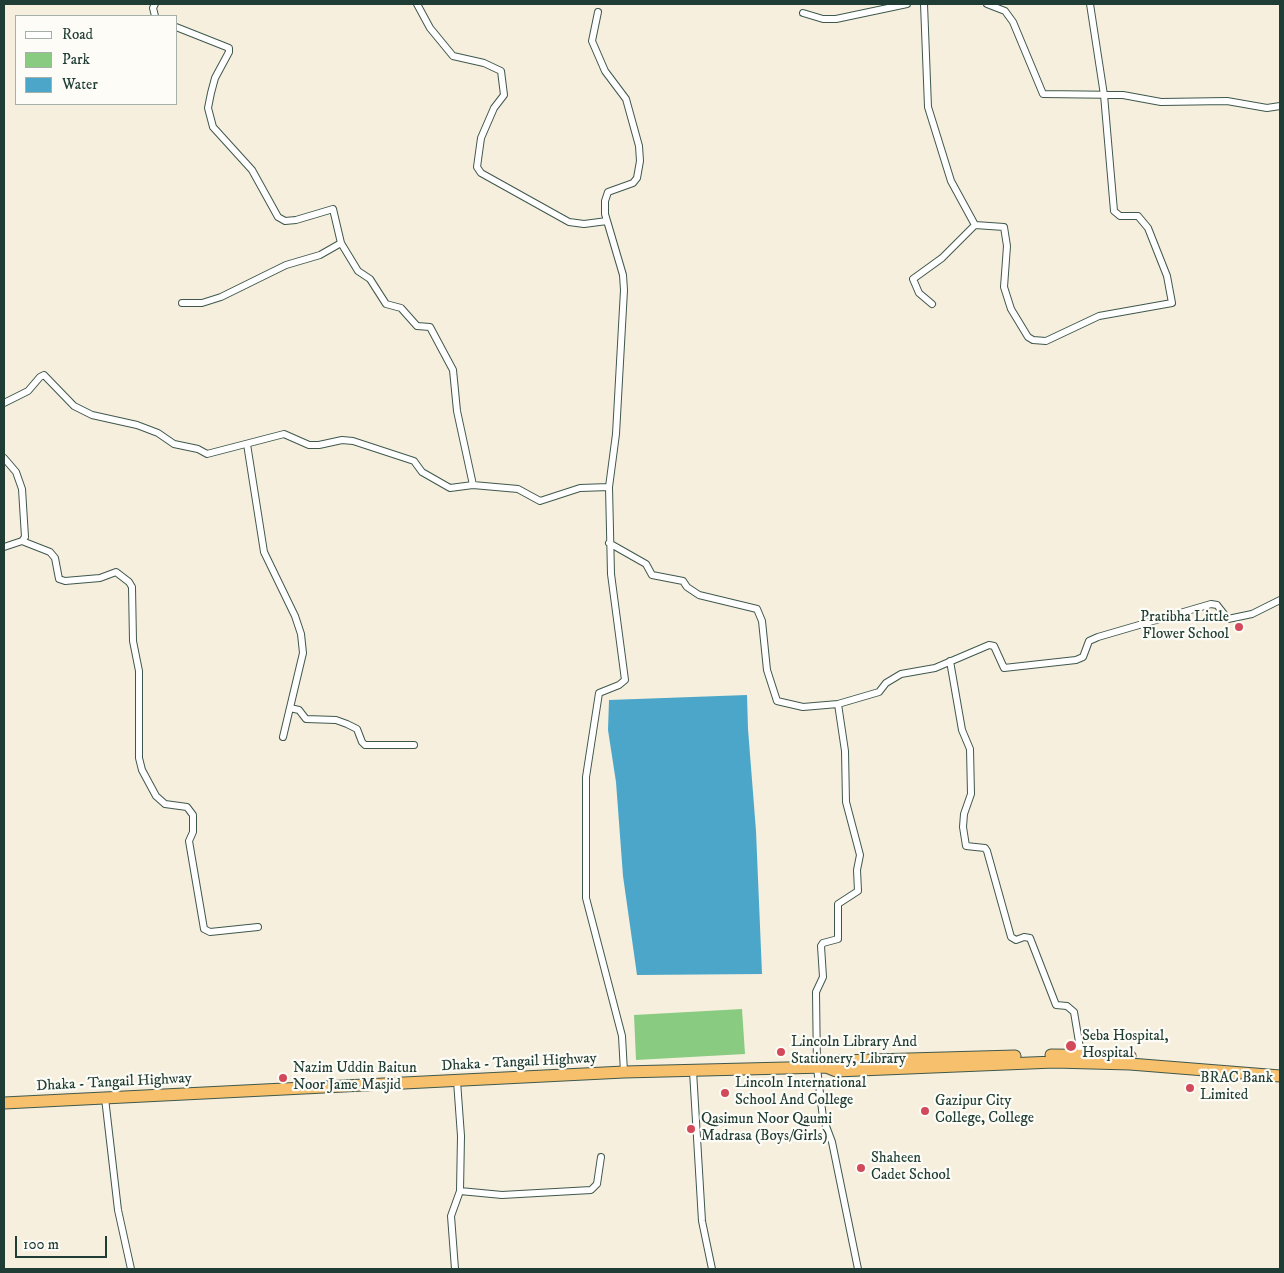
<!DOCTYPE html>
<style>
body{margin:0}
#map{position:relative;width:1284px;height:1273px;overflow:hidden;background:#f6efdd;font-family:"IM FELL DW Pica",serif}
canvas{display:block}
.frame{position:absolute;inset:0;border:5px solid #1f3d34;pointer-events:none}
.legend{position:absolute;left:15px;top:15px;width:162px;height:90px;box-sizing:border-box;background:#fdfcf7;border:1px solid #a4b0a9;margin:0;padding:6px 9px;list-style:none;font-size:15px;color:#1f3d34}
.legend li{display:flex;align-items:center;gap:10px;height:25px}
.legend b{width:25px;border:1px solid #a4b0a9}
.scale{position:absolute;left:15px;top:1236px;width:92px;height:22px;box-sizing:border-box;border:2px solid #1f3d34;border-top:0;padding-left:6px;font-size:15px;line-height:18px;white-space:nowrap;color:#1f3d34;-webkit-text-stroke:4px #fdfcf7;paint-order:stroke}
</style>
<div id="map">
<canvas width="1284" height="1273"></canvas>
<div class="frame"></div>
<ul class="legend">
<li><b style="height:6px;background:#fff"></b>Road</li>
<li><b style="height:14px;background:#8acb82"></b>Park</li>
<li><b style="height:14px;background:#4ba6c9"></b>Water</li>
</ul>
<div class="scale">100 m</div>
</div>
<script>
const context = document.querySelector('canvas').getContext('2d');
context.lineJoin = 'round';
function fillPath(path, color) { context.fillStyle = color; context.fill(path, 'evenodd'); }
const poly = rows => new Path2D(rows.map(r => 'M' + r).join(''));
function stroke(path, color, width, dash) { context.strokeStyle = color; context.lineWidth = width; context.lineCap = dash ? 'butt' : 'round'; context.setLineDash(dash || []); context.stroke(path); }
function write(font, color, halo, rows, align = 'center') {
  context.font = font + ' "IM FELL DW Pica",serif'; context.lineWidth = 4.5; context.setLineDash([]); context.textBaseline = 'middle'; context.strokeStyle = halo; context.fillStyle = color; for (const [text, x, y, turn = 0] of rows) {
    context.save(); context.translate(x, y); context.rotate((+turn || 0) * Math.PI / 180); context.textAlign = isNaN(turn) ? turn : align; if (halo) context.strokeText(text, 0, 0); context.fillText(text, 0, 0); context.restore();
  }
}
fillPath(poly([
 [742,1009,745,1054,636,1060,634,1015]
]), '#8acb82');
fillPath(poly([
 [747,695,748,729,756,831,762,974,637,975,623,876,616,782,608,730,609,700]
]), '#4ba6c9');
const street = poly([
 [155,4,153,8,155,16],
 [417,4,430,28,453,56,484,63,501,71,504,95,494,108,481,138,477,167,481,173,569,222,584,224,607,221],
 [924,4,928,107,951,181,975,225],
 [987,4,1005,11,1013,22,1043,94,1123,95,1161,102,1227,101,1267,108,1280,106],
 [598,12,592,41,605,71,626,99,639,146,640,161,637,178,633,183,608,192,605,201,605,214,623,275,624,290,616,434,609,487,611,574,625,680,619,685,599,693,586,777,586,898,622,1036,624,1072],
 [803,13,823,19,836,19,907,4],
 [176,27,229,48,229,52,215,78,211,93,208,108,213,127,252,170,278,217,285,221,296,220,333,209,341,243,358,271,370,279,386,304,401,308,417,326,430,327,453,370,457,411,473,485],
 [182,303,202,303,221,297,286,265,320,255,341,243],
 [932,304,919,293,913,279,942,258,975,225,1004,227,1007,246,1004,287,1011,309,1028,337,1033,340,1046,341,1099,316,1172,303,1167,276,1148,228,1138,216,1120,216,1114,211,1104,95,1090,4],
 [4,403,28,391,40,377,44,375,74,406,92,415,137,425,158,433,174,444,198,449,207,454,284,434,309,445,319,445,342,440,353,441,414,461,422,472,450,488,473,485,518,489,540,501,580,488,609,487],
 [247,444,264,552,295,616,301,634,303,653,283,737],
 [4,458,16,472,22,489,25,537,22,541],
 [609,543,646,564,652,575,683,581,687,587,699,595,757,609,762,621,767,670,777,701,803,707,838,704,879,692,886,683,901,674,935,668,989,645,994,646,1004,668,1076,660,1083,657,1089,641,1098,637,1211,604,1217,605,1228,619,1252,614,1280,600],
 [4,547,22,541,50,552,55,558,59,579,65,581,100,578,116,572,129,582,132,587,133,641,139,671,139,758,142,770,156,796,165,804,187,807,193,815,193,832,189,841,204,929,210,932,258,927],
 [950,661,962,730,970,749,971,794,964,814,963,827,966,846,985,848,987,851,1011,937,1016,940,1024,937,1030,938,1056,1005,1067,1006,1074,1012,1081,1054],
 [838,704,845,751,846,802,860,855,857,870,858,891,838,904,838,939,823,943,821,946,823,977,816,992,817,1068,823,1118,832,1142,858,1269],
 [290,708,299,710,306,719,336,720,347,724,357,729,362,742,365,745,414,745],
 [693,1071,702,1221,712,1269],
 [105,1098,118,1210,131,1269],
 [460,1191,502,1195,591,1190,597,1184,601,1157],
 [455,1269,451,1216,460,1191,461,1136,457,1081]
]);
const highway = poly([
 [1051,1055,1130,1056],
 [826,1067,838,1061,1015,1056],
 [4,1103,624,1072,826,1067,836,1071,1054,1062,1130,1064,1280,1076]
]);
stroke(street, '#3f584d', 8);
stroke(highway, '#3f584d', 13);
stroke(street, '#fff', 6);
stroke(highway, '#f7c06c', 11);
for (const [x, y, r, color] of [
 [1239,627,5,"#d1495b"],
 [1071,1046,6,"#d1495b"],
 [781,1052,5,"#d1495b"],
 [283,1078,5,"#d1495b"],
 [1190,1088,5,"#d1495b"],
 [725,1093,5,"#d1495b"],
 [925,1111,5,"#d1495b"],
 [691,1129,5,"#d1495b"],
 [861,1168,5,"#d1495b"]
]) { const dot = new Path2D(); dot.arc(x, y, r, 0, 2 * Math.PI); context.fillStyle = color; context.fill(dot); stroke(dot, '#fdfcf7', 2); }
write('15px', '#1f3d34', '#fdfcf7', [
 ["Pratibha Little",1229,618,"right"],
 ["Flower School",1229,635,"right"],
 ["Seba Hospital,",1082,1037],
 ["Hospital",1082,1054],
 ["Lincoln Library And",791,1043],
 ["Stationery, Library",791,1060],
 ["Nazim Uddin Baitun",293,1069],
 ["Noor Jame Masjid",293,1086],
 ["BRAC Bank",1200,1079],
 ["Limited",1200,1096],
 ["Lincoln International",735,1084],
 ["School And College",735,1101],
 ["Gazipur City",935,1102],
 ["College, College",935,1119],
 ["Qasimun Noor Qaumi",701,1120],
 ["Madrasa (Boys/Girls)",701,1137],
 ["Shaheen",871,1159],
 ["Cadet School",871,1176]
], 'left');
write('15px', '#1f3d34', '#fdfcf7', [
 ["Dhaka - Tangail Highway",519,1063,-3],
 ["Dhaka - Tangail Highway",114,1083,-3]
]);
</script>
